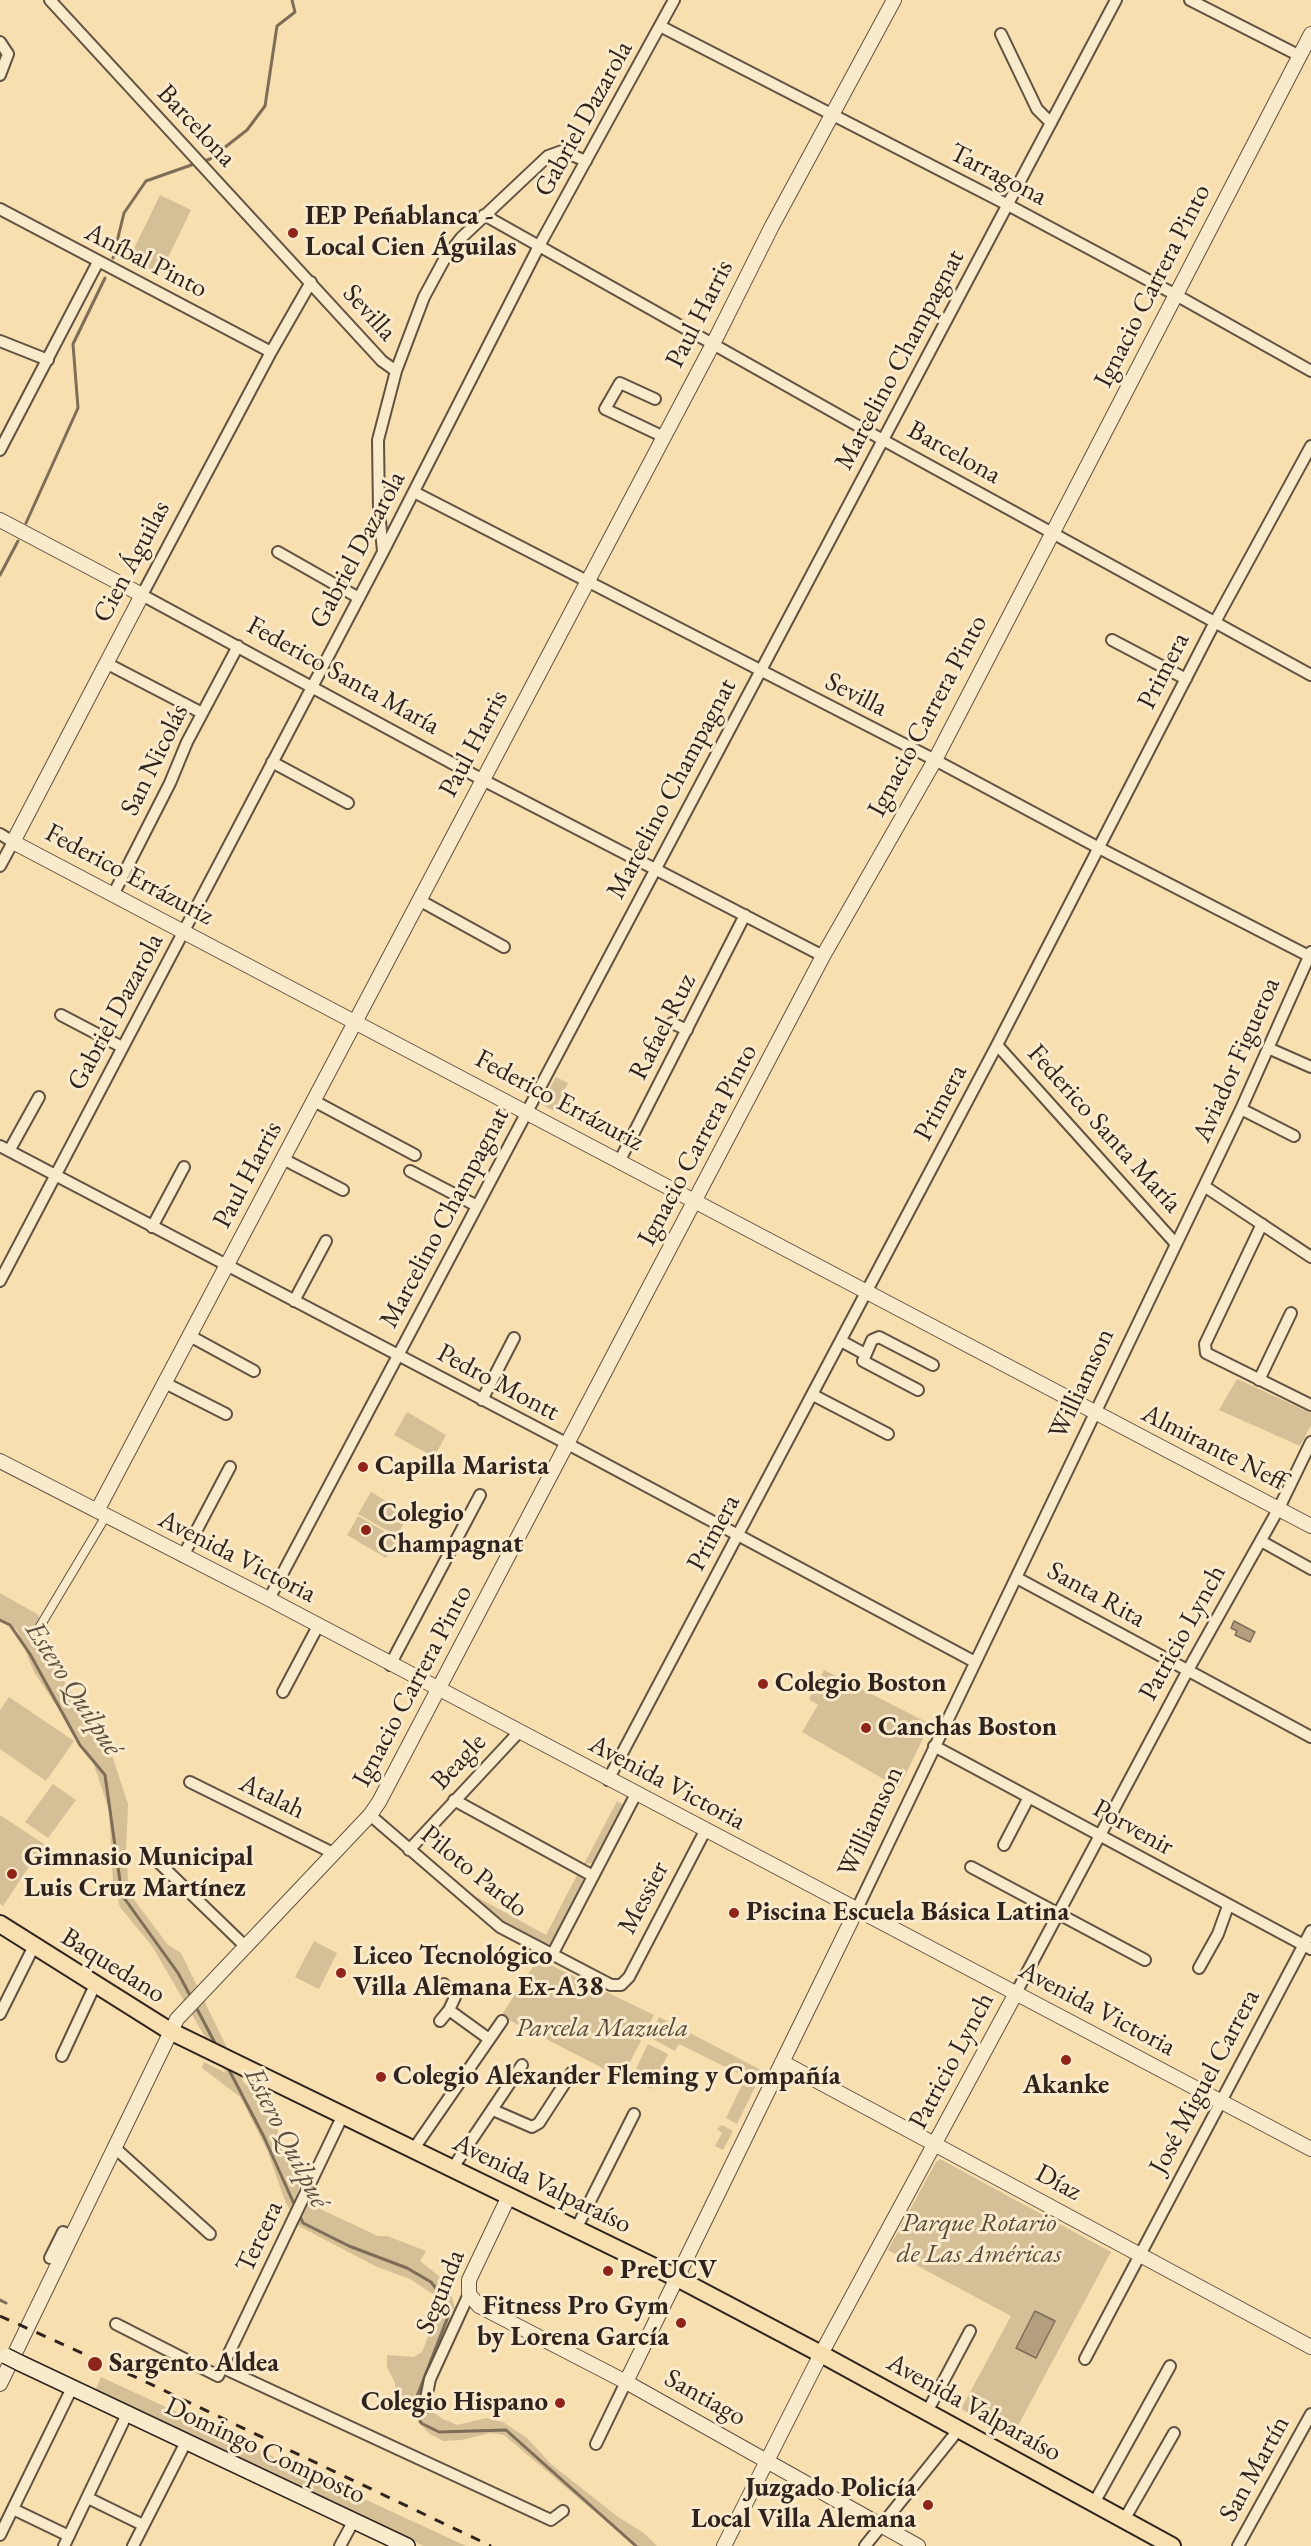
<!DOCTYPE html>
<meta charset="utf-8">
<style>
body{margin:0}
canvas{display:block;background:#f7dfb0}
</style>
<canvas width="1311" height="2546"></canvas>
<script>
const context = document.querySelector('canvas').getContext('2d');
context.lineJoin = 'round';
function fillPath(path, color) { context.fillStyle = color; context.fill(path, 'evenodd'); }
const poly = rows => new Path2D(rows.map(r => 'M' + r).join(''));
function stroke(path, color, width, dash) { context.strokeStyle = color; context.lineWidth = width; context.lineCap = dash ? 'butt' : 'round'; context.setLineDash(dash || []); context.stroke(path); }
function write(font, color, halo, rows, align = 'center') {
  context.font = font + ' "EB Garamond",serif'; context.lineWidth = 6; context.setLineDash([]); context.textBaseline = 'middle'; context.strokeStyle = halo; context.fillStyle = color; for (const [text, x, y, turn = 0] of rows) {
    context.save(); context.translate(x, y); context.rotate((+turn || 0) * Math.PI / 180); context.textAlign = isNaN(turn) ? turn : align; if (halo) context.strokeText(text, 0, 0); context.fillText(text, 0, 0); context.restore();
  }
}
fillPath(poly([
 [160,195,191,210,160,274,129,259],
 [556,1077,568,1083,554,1111,541,1104],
 [1237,1379,1311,1413,1311,1425,1300,1446,1219,1410],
 [407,1412,446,1435,434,1457,394,1435],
 [371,1492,409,1514,397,1536,358,1514],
 [358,1516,397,1539,386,1558,347,1535],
 [0,1593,37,1614,46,1625,56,1669,111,1752,128,1804,126,1852,128,1879,135,1901,168,1945,181,1953,244,2083,253,2088,260,2113,272,2117,300,2184,298,2193,301,2200,378,2236,387,2236,426,2251,420,2261,449,2284,457,2317,430,2384,431,2410,441,2418,457,2425,486,2418,503,2422,527,2438,551,2464,618,2517,644,2533,657,2546,635,2546,504,2435,490,2433,462,2440,443,2441,430,2434,418,2422,412,2404,409,2407,396,2409,395,2383,387,2367,387,2355,414,2357,422,2352,438,2311,437,2297,410,2279,375,2266,299,2226,285,2201,267,2150,244,2104,240,2097,202,2068,204,2062,226,2073,152,1946,120,1907,113,1882,109,1810,92,1759,34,1672,17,1630,0,1619],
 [824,1670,930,1724,899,1788,802,1732,818,1705,809,1699],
 [9,1697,74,1741,46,1781,0,1749,0,1710],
 [53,1784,76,1800,48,1838,25,1822],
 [617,1801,624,1805,594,1863,584,1864],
 [0,1815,44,1844,3,1906,0,1904],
 [578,1873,584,1881,552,1943,544,1945,497,1919,466,1891,546,1935],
 [314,1941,337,1953,319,1989,295,1977],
 [538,1959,654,2015,622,2078,501,2016],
 [659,2017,763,2071,737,2124,726,2118,746,2077,679,2044,675,2051,649,2037],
 [648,2044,668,2054,651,2089,631,2079],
 [722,2125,733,2131,723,2150,715,2146,722,2133,717,2129],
 [940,2159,1111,2252,1013,2435,961,2409,1011,2316,888,2250,936,2162],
 [101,2377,466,2546,424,2546,94,2393]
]), '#d5bf97');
const water = poly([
 [1234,1621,1255,1632,1250,1642,1235,1635,1237,1631,1231,1628,1234,1621],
 [1035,2311,1055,2321,1036,2358,1016,2348,1035,2311]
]);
fillPath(water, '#b39f7e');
stroke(water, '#7e6d57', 1.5);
stroke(poly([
 [204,161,210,159,247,130,265,106,277,26,295,12,292,0],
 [113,258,124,213,146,181,197,163],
 [26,523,78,408,73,344,105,278],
 [0,575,18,541],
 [0,1620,10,1625,30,1654,80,1745,105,1775,122,1895,178,1973,192,1999],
 [195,2005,217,2047],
 [227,2066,264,2137,295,2206],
 [299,2214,303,2223,349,2246,407,2268,431,2282,443,2297,449,2314,414,2404,421,2423,439,2432,506,2430,636,2546],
 [0,2300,6,2303]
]), '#7e6d57', 3);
const pedestrian = poly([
 [39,1628,106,1516]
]);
const minor = poly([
 [50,0,382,361,396,371],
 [1190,0,1300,56],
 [660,26,1008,205,1176,295,1311,371],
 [1001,34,1037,109,1051,123],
 [0,42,8,54,0,75],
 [0,209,271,352],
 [484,215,883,440,1311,675],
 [311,282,271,352,142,595,483,780,823,956],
 [0,341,48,360],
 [655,399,620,383,605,409,664,437],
 [0,450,98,262],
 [414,492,935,760,1099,848,1309,956],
 [383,551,379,511,378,440,396,371,424,297,444,260,461,238,548,156,562,151,586,161],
 [278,552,359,598],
 [1112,640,1186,679],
 [106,663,202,713],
 [272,762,348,803],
 [0,834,13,842,0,866],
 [113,895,170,783,187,742,238,646],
 [419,900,504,947],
 [61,1015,122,1047],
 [672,1023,687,1030],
 [997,1045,1176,1244],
 [1268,1048,1311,1067],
 [314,1101,415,1155],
 [1241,1109,1294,1136],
 [0,1146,581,1451,975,1662],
 [9,1151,39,1097],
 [283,1159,343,1190],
 [620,1160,745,915],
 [410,1171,477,1206],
 [1204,1186,1311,1257],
 [1262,1224,1205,1344,1206,1353,1311,1405],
 [152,1227,184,1167],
 [0,1281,383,552,539,246,674,0],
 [294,1301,326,1241],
 [190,1336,254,1371],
 [841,1341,865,1354],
 [1259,1380,1291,1313],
 [165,1383,226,1414],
 [918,1390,863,1361,872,1340,879,1337,933,1365],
 [813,1395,888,1434],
 [482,1400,514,1338],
 [1261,1541,1311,1569],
 [183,1556,230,1467],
 [1017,1578,1311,1737],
 [269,1599,1116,0],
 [390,1665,480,1495],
 [283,1692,318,1626],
 [934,1746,1311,1949],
 [608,1780,997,1045,1215,622,1311,446],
 [190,1782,333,1853],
 [454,1800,593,1876],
 [370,1815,500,1927,611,1985,621,1985,629,1977,705,1831],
 [1004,1845,1029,1797],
 [409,1850,519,1732],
 [153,1857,245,1946],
 [971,1867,1145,1960],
 [856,1911,1241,1109,1311,952],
 [552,1955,636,1794],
 [1199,1968,1218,1934,1228,1906],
 [444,1984,455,1997,449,2010,489,2039],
 [1016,1993,1188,1670,1279,1508,1311,1442],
 [0,2014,34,1946],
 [440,2021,449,2010],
 [62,2056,95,1985],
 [493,2110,532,2127,539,2123,572,2072],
 [115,2148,210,2234],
 [413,2150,502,2021],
 [452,2169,522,2065],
 [576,2229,634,2114],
 [50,2258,63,2232,72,2236],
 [116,2324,218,2376,342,2117],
 [1085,2359,1311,1931],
 [223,2368,551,2520,563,2511],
 [424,2408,430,2379,469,2294],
 [927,2412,970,2331],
 [596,2444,626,2382],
 [88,2498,143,2525],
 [1094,2503,1170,2366],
 [13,2509,69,2536],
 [1124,2520,1174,2433],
 [0,2535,72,2388],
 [64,2546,127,2414],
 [133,2546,186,2442],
 [340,2546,353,2522],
 [865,2546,959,2429],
 [1238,2546,1311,2414]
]);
const tertiary = poly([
 [0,520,142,595,13,842,1311,1526],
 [0,1461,269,1599,1311,2149],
 [97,1511,713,344,772,226,894,0],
 [782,2062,1311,2347],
 [509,2196,469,2280,469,2294,479,2306,626,2382,918,2546],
 [626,2382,856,1911],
 [0,2384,177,2019,370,1815,379,1802,823,956,935,760,1311,34],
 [724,2546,821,2354,1016,1993]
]);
const secondary = poly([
 [20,2363,407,2546]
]);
const primary = poly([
 [0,1924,170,2031,677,2278,821,2354,1172,2546]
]);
stroke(pedestrian, '#615242', 10);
stroke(minor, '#615242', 14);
stroke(tertiary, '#615242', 16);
stroke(secondary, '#2f231d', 18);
stroke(primary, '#2f231d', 20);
stroke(pedestrian, '#faeacc', 8);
stroke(minor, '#faeacc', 10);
stroke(tertiary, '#faeacc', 14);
stroke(secondary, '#faeacc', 15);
stroke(primary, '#f7dfb0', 16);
stroke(poly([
 [0,2316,144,2381,491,2546]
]), '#2f231d', 3, [10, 10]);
const secondaryBridge = poly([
 [6,2356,20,2363]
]);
stroke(secondaryBridge, '#2f231d', 18, []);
stroke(secondaryBridge, '#faeacc', 15);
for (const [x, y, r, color] of [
 [293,233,6,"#8f2418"],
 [363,1467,6,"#8f2418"],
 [366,1530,6,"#8f2418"],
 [763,1684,6,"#8f2418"],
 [866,1728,6,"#8f2418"],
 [12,1874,6,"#8f2418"],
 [734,1913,6,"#8f2418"],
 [341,1973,6,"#8f2418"],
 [1066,2060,6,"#8f2418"],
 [381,2077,6,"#8f2418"],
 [608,2271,6,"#8f2418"],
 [681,2323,6,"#8f2418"],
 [95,2364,8,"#8f2418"],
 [560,2403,6,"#8f2418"],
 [928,2505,6,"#8f2418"]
]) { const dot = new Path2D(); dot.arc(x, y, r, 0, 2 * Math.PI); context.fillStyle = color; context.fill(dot); stroke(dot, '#faeacc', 2); }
write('27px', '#2f231d', '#faeacc', [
 ["Gabriel Dazarola",584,119,-61],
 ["Barcelona",196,126,47],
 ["Tarragona",998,175,27],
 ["Aníbal Pinto",146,261,27],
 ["Ignacio Carrera Pinto",1153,286,-63],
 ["Sevilla",369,313,48],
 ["Paul Harris",700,314,-63],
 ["Marcelino Champagnat",900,360,-62],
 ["Barcelona",954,453,29],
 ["Gabriel Dazarola",358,550,-62],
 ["Cien Águilas",132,562,-62],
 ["Primera",1164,671,-63],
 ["Federico Santa María",343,676,29],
 ["Sevilla",856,695,27],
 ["Ignacio Carrera Pinto",928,716,-62],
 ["Paul Harris",474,744,-62],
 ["San Nicolás",155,760,-64],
 ["Marcelino Champagnat",672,789,-62],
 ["Federico Errázuriz",129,875,28],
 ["Gabriel Dazarola",116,1012,-62],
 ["Rafael Ruz",663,1027,-63],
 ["Aviador Figueroa",1237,1060,-66],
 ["Federico Errázuriz",559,1101,28],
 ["Primera",941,1103,-62],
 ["Federico Santa María",1104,1129,48],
 ["Ignacio Carrera Pinto",698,1145,-62],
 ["Paul Harris",248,1175,-62],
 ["Marcelino Champagnat",445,1218,-62],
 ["Pedro Montt",498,1383,28],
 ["Williamson",1082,1384,-65],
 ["Almirante Neff",1214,1448,27],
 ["Primera",714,1533,-62],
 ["Avenida Victoria",237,1557,27],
 ["Santa Rita",1096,1595,29],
 ["Patricio Lynch",1183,1633,-61],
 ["Ignacio Carrera Pinto",413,1686,-62],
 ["Beagle",459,1762,-47],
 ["Avenida Victoria",667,1783,28],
 ["Atalah",272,1797,26],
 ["Williamson",871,1822,-65],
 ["Porvenir",1133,1828,29],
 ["Piloto Pardo",474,1872,39],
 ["Messier",644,1898,-62],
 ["Baquedano",113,1966,32],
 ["Avenida Victoria",1097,2009,28],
 ["Patricio Lynch",952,2061,-62],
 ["José Miguel Carrera",1205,2082,-62],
 ["Díaz",1058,2183,28],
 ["Avenida Valparaíso",542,2184,26],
 ["Tercera",260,2237,-65],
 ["Segunda",441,2292,-68],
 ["Santiago",705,2398,29],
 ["Avenida Valparaíso",974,2408,29],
 ["Domingo Composto",265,2451,25],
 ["San Martín",1255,2469,-61]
]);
write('bold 27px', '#2f231d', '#faeacc', [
 ["IEP Peñablanca -",305,217],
 ["Local Cien Águilas",305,248],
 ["Capilla Marista",375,1467],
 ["Colegio",378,1514],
 ["Champagnat",378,1545],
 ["Colegio Boston",775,1684],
 ["Canchas Boston",878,1728],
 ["Gimnasio Municipal",24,1858],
 ["Luis Cruz Martínez",24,1889],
 ["Piscina Escuela Básica Latina",746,1913],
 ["Liceo Tecnológico",353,1957],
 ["Villa Alemana Ex-A38",353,1988],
 ["Colegio Alexander Fleming y Compañía",393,2077],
 ["Akanke",1066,2086,"center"],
 ["PreUCV",620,2271],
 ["Fitness Pro Gym",669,2307,"right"],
 ["by Lorena García",669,2338,"right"],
 ["Sargento Aldea",109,2364],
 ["Colegio Hispano",548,2403,"right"],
 ["Juzgado Policía",916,2489,"right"],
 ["Local Villa Alemana",916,2520,"right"]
], 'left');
write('italic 27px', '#584a3c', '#faeacc', [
 ["Parcela Mazuela",602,2029],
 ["Parque Rotario",979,2224],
 ["de Las Américas",979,2255]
]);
write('italic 28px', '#5d4e3f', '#faeacc', [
 ["Estero Quilpué",73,1689,57],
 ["Estero Quilpué",286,2138,63]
]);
</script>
